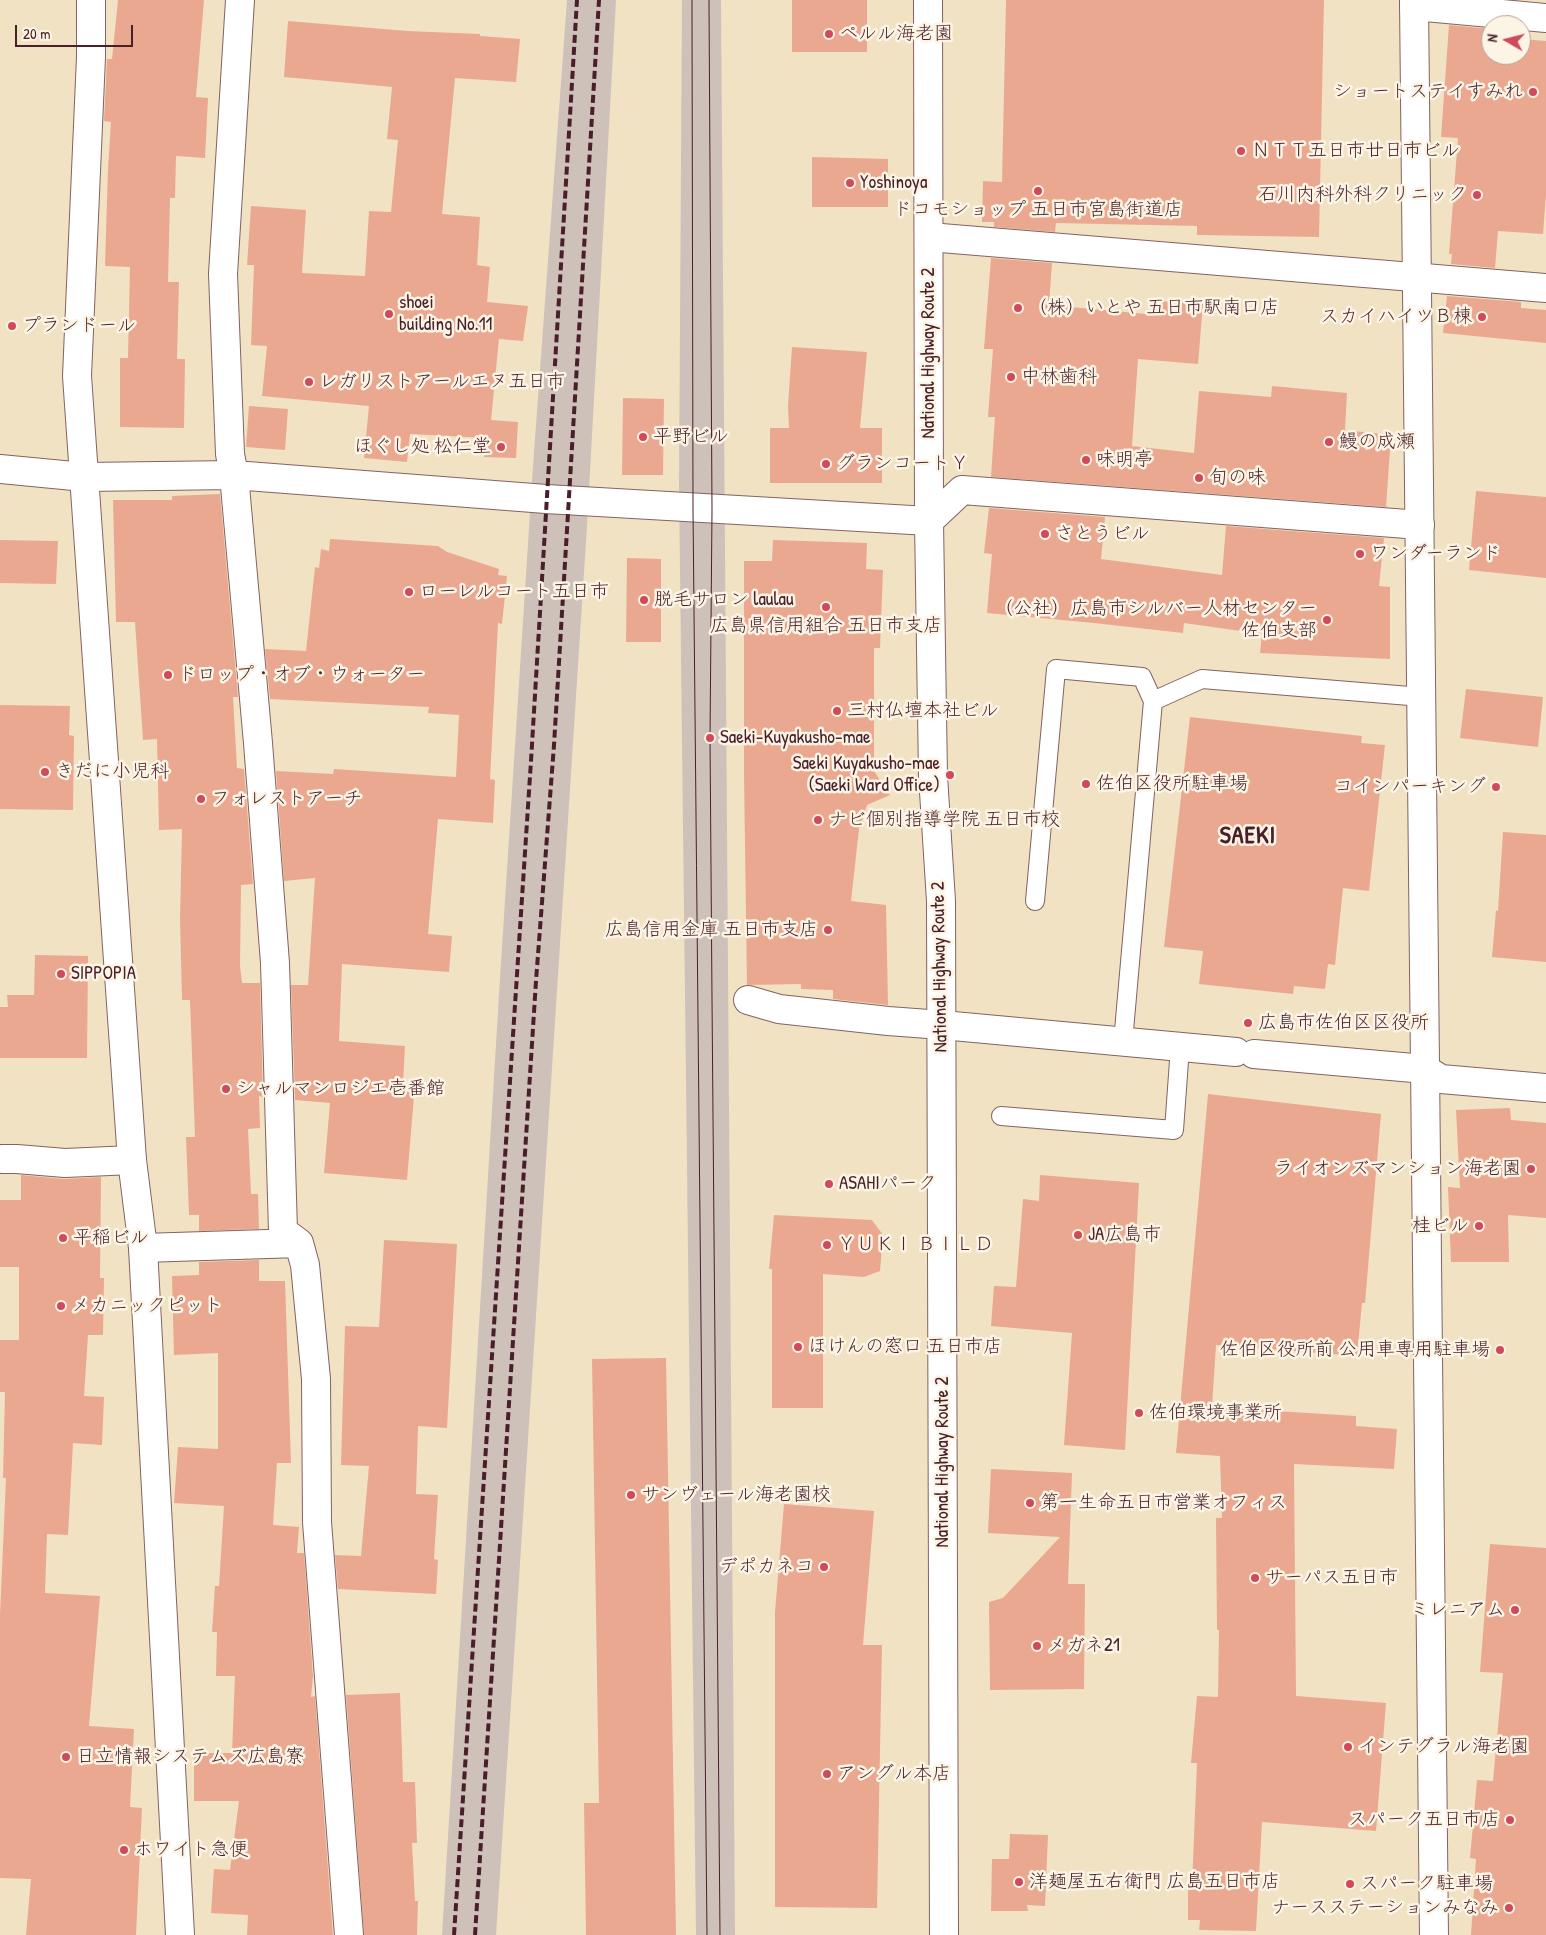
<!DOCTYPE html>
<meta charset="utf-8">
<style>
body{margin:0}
#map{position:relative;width:1546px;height:1935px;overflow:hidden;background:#f1e2c4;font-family:"Patrick Hand",sans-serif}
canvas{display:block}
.north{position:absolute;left:1481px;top:15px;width:50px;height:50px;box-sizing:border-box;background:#fcf5e5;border:1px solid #b59f9b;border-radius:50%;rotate:278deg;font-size:14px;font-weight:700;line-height:20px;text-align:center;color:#4a1f2b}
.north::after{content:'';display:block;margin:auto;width:18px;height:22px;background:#d1495b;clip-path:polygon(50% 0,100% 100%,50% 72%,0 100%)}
.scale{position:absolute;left:15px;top:25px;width:118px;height:22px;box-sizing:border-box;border:2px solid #4a1f2b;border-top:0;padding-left:6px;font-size:15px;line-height:18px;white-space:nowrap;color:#4a1f2b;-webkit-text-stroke:4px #fcf5e5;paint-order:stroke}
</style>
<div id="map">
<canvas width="1546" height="1935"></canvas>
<div class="north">N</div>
<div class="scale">20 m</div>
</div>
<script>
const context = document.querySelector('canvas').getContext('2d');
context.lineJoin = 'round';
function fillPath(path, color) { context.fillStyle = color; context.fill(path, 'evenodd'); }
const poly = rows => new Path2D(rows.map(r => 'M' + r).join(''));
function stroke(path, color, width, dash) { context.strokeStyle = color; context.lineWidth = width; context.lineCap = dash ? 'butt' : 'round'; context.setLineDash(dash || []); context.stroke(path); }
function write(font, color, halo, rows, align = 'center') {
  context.font = font + ' "Patrick Hand","Klee One",sans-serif'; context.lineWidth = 5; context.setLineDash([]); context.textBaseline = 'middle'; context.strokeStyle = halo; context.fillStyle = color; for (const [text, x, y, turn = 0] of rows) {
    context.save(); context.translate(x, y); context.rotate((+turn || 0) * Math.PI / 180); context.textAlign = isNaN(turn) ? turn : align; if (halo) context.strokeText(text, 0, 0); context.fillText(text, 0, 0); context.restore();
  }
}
fillPath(poly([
 [567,0,616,0,587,526,496,1935,442,1935,500,978,533,466],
 [682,0,721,0,735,1935,696,1935,679,485]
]), '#cec1ba');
fillPath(poly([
 [118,0,204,0,196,97,208,98,205,158,176,156,175,198,170,198,168,282,179,282,177,359,185,359,184,428,120,427,120,358,128,358,130,267,105,266,108,168,111,122,104,121,107,59,112,59],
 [792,0,867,0,867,52,792,52],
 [1006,0,1324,0,1319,237,1197,235,1197,226,1056,223,1055,232,994,227,994,222,982,222,983,181,1002,182],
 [288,21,407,31,480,34,480,36,520,39,516,82,455,78,442,214,480,217,477,265,490,267,487,302,528,306,523,341,499,339,491,420,518,422,516,458,484,457,486,438,410,434,407,462,364,458,369,406,262,396,267,346,251,345,254,265,247,265,251,206,306,210,302,273,365,276,369,211,391,212,398,140,387,139,392,87,284,77],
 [1449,25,1491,29,1491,55,1521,55,1521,39,1546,41,1546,194,1543,234,1498,231,1495,268,1451,264,1452,254,1449,254,1458,138,1441,137],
 [812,157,888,159,888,207,812,207],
 [991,258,1052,263,1049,305,1157,315,1158,301,1203,304,1198,364,1138,359,1132,446,1194,453,1199,391,1271,397,1272,386,1347,393,1345,430,1391,435,1386,507,991,477,995,417,988,417,993,349,984,349],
 [1447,296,1521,302,1521,308,1546,310,1546,343,1443,333],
 [792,347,867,352,860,428,882,428,882,483,770,483,770,428,789,428,788,406],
 [623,398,664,399,663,475,622,475],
 [249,406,288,409,285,450,246,447],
 [1476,491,1546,497,1546,578,1469,570],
 [220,494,238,697,233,697,237,768,244,769,253,884,241,885,240,966,242,983,260,983,263,1097,259,1096,260,1128,248,1129,251,1194,258,1194,259,1229,199,1231,199,1215,189,1215,186,1137,195,1137,190,1000,182,1000,180,919,182,829,159,830,157,739,143,740,135,622,116,622,113,500,172,500,172,496],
 [989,508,1105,517,1101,559,1222,575,1226,526,1384,538,1379,586,1390,587,1390,659,1260,653,1262,634,1184,623,1183,633,1094,623,987,613,992,554,984,553],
 [330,539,438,546,447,552,499,569,498,575,507,576,502,624,498,623,490,779,495,780,493,823,438,819,428,934,452,936,449,972,342,964,339,1041,405,1046,403,1083,415,1084,407,1180,324,1173,330,1103,295,1100,291,985,308,985,315,878,284,881,276,771,333,774,334,769,456,777,459,715,428,713,429,707,270,699,265,649,306,651,315,567,319,568,321,549,329,551],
 [0,540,58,541,56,584,0,583],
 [773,540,867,543,866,569,883,570,880,648,874,648,874,771,890,795,867,805,859,829,851,901,886,905,888,1005,833,999,833,990,801,989,801,984,747,985,744,774,744,561,772,561],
 [627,558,661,559,661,642,626,642],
 [1466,689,1543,697,1538,747,1460,738],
 [0,705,70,706,69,735,74,736,73,810,0,809],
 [1190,717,1362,736,1361,743,1385,745,1369,891,1343,888,1335,965,1328,964,1325,989,1294,986,1293,994,1199,984,1203,951,1164,947],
 [1503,832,1546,835,1546,962,1492,957,1496,910,1498,911],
 [35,955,88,956,87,1058,0,1058,0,1007,8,1007,7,995,34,995],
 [1208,1094,1381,1114,1365,1303,1362,1303,1357,1356,1216,1345,1212,1407,1356,1416,1356,1426,1397,1429,1394,1469,1294,1464,1296,1696,1386,1703,1376,1831,1262,1822,1256,1931,1199,1930,1200,1920,1188,1920,1188,1885,1192,1886,1197,1763,1191,1763,1197,1696,1218,1697,1219,1630,1217,1630,1216,1518,1222,1518,1220,1456,1176,1453],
 [1510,1108,1511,1120,1546,1123,1546,1218,1508,1215,1509,1262,1451,1262,1448,1187,1460,1188,1456,1110],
 [21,1175,64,1179,101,1177,100,1278,104,1278,103,1335,88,1335,84,1396,104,1397,102,1445,73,1443,68,1535,47,1534,45,1593,100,1596,89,1726,134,1729,130,1807,142,1808,136,1935,26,1935,31,1879,0,1878,0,1615,6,1478,3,1478,5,1392,0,1392,0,1340,19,1340,19,1267,0,1267,0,1200,21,1200],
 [1040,1175,1139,1183,1125,1450,1064,1445,1072,1333,991,1326,994,1286,1016,1287,1023,1199,1039,1201],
 [774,1215,872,1220,883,1235,880,1271,864,1277,823,1274,823,1408,772,1408,772,1269,769,1269],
 [384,1240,457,1244,447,1428,418,1426,416,1494,438,1495,434,1559,438,1560,436,1594,338,1589,335,1555,361,1556,369,1466,341,1465,345,1326,379,1327],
 [259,1260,259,1281,285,1281,291,1463,277,1463,273,1525,299,1527,297,1553,304,1553,313,1676,311,1697,315,1696,333,1935,247,1935,248,1915,211,1913,214,1869,230,1870,239,1801,194,1801,194,1753,232,1753,235,1676,216,1676,217,1632,212,1632,215,1586,219,1586,224,1506,174,1503,178,1447,218,1449,218,1353,174,1355,172,1276,199,1275,199,1262],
 [666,1358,676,1935,586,1935,584,1803,599,1803,592,1359],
 [991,1469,1072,1473,1068,1584,1085,1584,1084,1689,990,1690,989,1602,1003,1598,1060,1537,988,1533],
 [784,1504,874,1511,863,1645,882,1645,877,1908,775,1907,775,1612],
 [1490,1544,1546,1548,1546,1935,1471,1935,1476,1859,1470,1858,1477,1780,1493,1781,1503,1673,1480,1672],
 [400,1693,403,1782,415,1782,417,1843,412,1843,415,1901,418,1901,417,1935,364,1935,346,1695],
 [1010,1834,1048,1835,1045,1906,1027,1905,1028,1911,991,1911,992,1859,1009,1859]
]), '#eba890');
const lane = poly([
 [1153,701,1202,679,1422,697],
 [1035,901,1056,669,1142,677,1153,701,1123,1042],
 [1001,1116,1174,1130,1180,1047]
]);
const street = poly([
 [240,0,223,274,230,454,234,475,258,743,275,963,283,1231,299,1243,305,1265,316,1379,317,1522,349,1935],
 [1414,6,1546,18],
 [929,237,1546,288],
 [0,469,84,477,234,475,546,499,929,521,962,490,1420,525],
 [748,1000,779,1009,888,1021,942,1025],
 [1425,1069,1441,1079,1546,1088],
 [2,1159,17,1159,65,1163,132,1160],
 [143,1248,299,1243]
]);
const secondary = poly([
 [91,0,91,57,77,376,132,1160,143,1248,180,1935],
 [1414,0,1434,1935],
 [942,1025,1236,1052],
 [1254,1054,1425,1069]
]);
const highway = poly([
 [928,0,929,521,933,776,941,901,944,1935]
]);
stroke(lane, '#846361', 20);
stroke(street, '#846361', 30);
stroke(secondary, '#846361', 30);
stroke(highway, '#846361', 30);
stroke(lane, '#fff', 18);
stroke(street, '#fff', 28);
stroke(secondary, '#fff', 28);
stroke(highway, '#fff', 28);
stroke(poly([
 [692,0,693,509,707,1935],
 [709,0,712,510,710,738,712,999,720,1935]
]), '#4a1f2b', 1);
stroke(poly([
 [454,1935,531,761,577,0],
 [475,1935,536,981,554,745,599,0]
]), '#4a1f2b', 4, [8, 4]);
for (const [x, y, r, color] of [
 [829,34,5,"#d1495b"],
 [1533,92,5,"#d1495b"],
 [1241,151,5,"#d1495b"],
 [850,183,5,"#d1495b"],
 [1038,191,5,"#d1495b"],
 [1477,195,5,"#d1495b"],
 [1018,308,5,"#d1495b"],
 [389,314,5,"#d1495b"],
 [1482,317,5,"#d1495b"],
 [12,326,5,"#d1495b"],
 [1011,377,5,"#d1495b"],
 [309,382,5,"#d1495b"],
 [643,437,5,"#d1495b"],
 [1329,442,5,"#d1495b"],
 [501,447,5,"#d1495b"],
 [1086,460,5,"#d1495b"],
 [826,464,5,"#d1495b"],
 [1199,478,5,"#d1495b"],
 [1045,534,5,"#d1495b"],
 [1360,554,5,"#d1495b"],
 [409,592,5,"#d1495b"],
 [644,600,5,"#d1495b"],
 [826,607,5,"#d1495b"],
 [1327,620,5,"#d1495b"],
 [168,675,5,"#d1495b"],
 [837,711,5,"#d1495b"],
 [710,738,5,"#d1495b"],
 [45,772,5,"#d1495b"],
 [950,775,5,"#d1495b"],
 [1086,784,5,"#d1495b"],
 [1496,787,5,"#d1495b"],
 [201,799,5,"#d1495b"],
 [818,820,5,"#d1495b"],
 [828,930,5,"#d1495b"],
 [61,974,5,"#d1495b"],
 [1248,1023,5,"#d1495b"],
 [226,1089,5,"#d1495b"],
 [1531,1169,5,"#d1495b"],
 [829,1184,5,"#d1495b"],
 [1479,1226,5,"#d1495b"],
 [1078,1235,5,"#d1495b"],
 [63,1238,5,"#d1495b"],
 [827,1245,5,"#d1495b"],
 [61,1306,5,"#d1495b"],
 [798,1347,5,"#d1495b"],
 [1500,1350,5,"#d1495b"],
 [1139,1413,5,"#d1495b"],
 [631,1495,5,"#d1495b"],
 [1030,1503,5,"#d1495b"],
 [824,1567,5,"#d1495b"],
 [1255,1578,5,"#d1495b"],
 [1515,1610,5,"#d1495b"],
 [1037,1646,5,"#d1495b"],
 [1348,1747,5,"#d1495b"],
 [66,1757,5,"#d1495b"],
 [827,1774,5,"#d1495b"],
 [1510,1820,5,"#d1495b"],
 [124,1850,5,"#d1495b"],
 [1019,1882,5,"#d1495b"],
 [1350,1884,5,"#d1495b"],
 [1509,1908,5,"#d1495b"]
]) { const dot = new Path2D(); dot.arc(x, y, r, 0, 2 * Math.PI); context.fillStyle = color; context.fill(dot); stroke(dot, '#fcf5e5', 2); }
write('19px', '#4a1f2b', '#fcf5e5', [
 ["ペルル海老園",839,34],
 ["ショートステイすみれ",1523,92,"right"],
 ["ＮＴＴ五日市廿日市ビル",1251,151],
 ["Yoshinoya",860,183],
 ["石川内科外科クリニック",1467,195,"right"],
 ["ドコモショップ 五日市宮島街道店",1038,210,"center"],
 ["shoei",399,303],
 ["building No.11",399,325],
 ["（株）いとや 五日市駅南口店",1028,308],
 ["スカイハイツＢ棟",1472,317,"right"],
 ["プランドール",22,326],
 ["中林歯科",1021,377],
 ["レガリストアールエヌ五日市",319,382],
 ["平野ビル",653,437],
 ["鰻の成瀬",1339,442],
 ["ほぐし処 松仁堂",491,447,"right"],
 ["味明亭",1096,460],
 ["グランコートＹ",836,464],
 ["旬の味",1209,478],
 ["さとうビル",1055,534],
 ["ワンダーランド",1370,554],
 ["ローレルコート五日市",419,592],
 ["脱毛サロン laulau",654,600],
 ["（公社）広島市シルバー人材センター",1317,609,"right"],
 ["佐伯支部",1317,631,"right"],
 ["広島県信用組合 五日市支店",826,626,"center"],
 ["ドロップ・オブ・ウォーター",178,675],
 ["三村仏壇本社ビル",847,711],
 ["Saeki-Kuyakusho-mae",720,738],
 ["Saeki Kuyakusho-mae",940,764,"right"],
 ["(Saeki Ward Office)",940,786,"right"],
 ["きだに小児科",55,772],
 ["佐伯区役所駐車場",1096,784],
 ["コインパーキング",1486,787,"right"],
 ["フォレストアーチ",211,799],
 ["ナビ個別指導学院 五日市校",828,820],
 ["広島信用金庫 五日市支店",818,930,"right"],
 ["SIPPOPIA",71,974],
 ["広島市佐伯区区役所",1258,1023],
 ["シャルマンロジエ壱番館",236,1089],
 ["ライオンズマンション海老園",1521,1169,"right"],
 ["ASAHIパーク",839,1184],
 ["桂ビル",1469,1226,"right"],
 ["JA広島市",1088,1235],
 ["平稲ビル",73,1238],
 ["ＹＵＫＩ ＢＩＬＤ",837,1245],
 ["メカニックピット",71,1306],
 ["ほけんの窓口 五日市店",808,1347],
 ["佐伯区役所前 公用車専用駐車場",1490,1350,"right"],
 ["佐伯環境事業所",1149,1413],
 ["サンヴェール海老園校",641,1495],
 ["第一生命五日市営業オフィス",1040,1503],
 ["デポカネコ",814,1567,"right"],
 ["サーパス五日市",1265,1578],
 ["ミレニアム",1505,1610,"right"],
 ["メガネ21",1047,1646],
 ["インテグラル海老園",1358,1747],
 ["日立情報システムズ広島寮",76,1757],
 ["アングル本店",837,1774],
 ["スパーク五日市店",1500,1820,"right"],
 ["ホワイト急便",134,1850],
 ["洋麺屋五右衛門 広島五日市店",1029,1882],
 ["スパーク駐車場",1360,1884],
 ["ナースステーションみなみ",1499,1908,"right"]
], 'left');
write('19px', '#4a1f2b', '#fcf5e5', [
 ["National Highway Route 2",929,353,-90],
 ["National Highway Route 2",940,967,-91],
 ["National Highway Route 2",943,1462,-90]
]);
context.letterSpacing = '1px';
write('bold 24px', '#4a1f2b', '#fcf5e5', [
 ["SAEKI",1248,837]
]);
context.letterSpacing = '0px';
</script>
